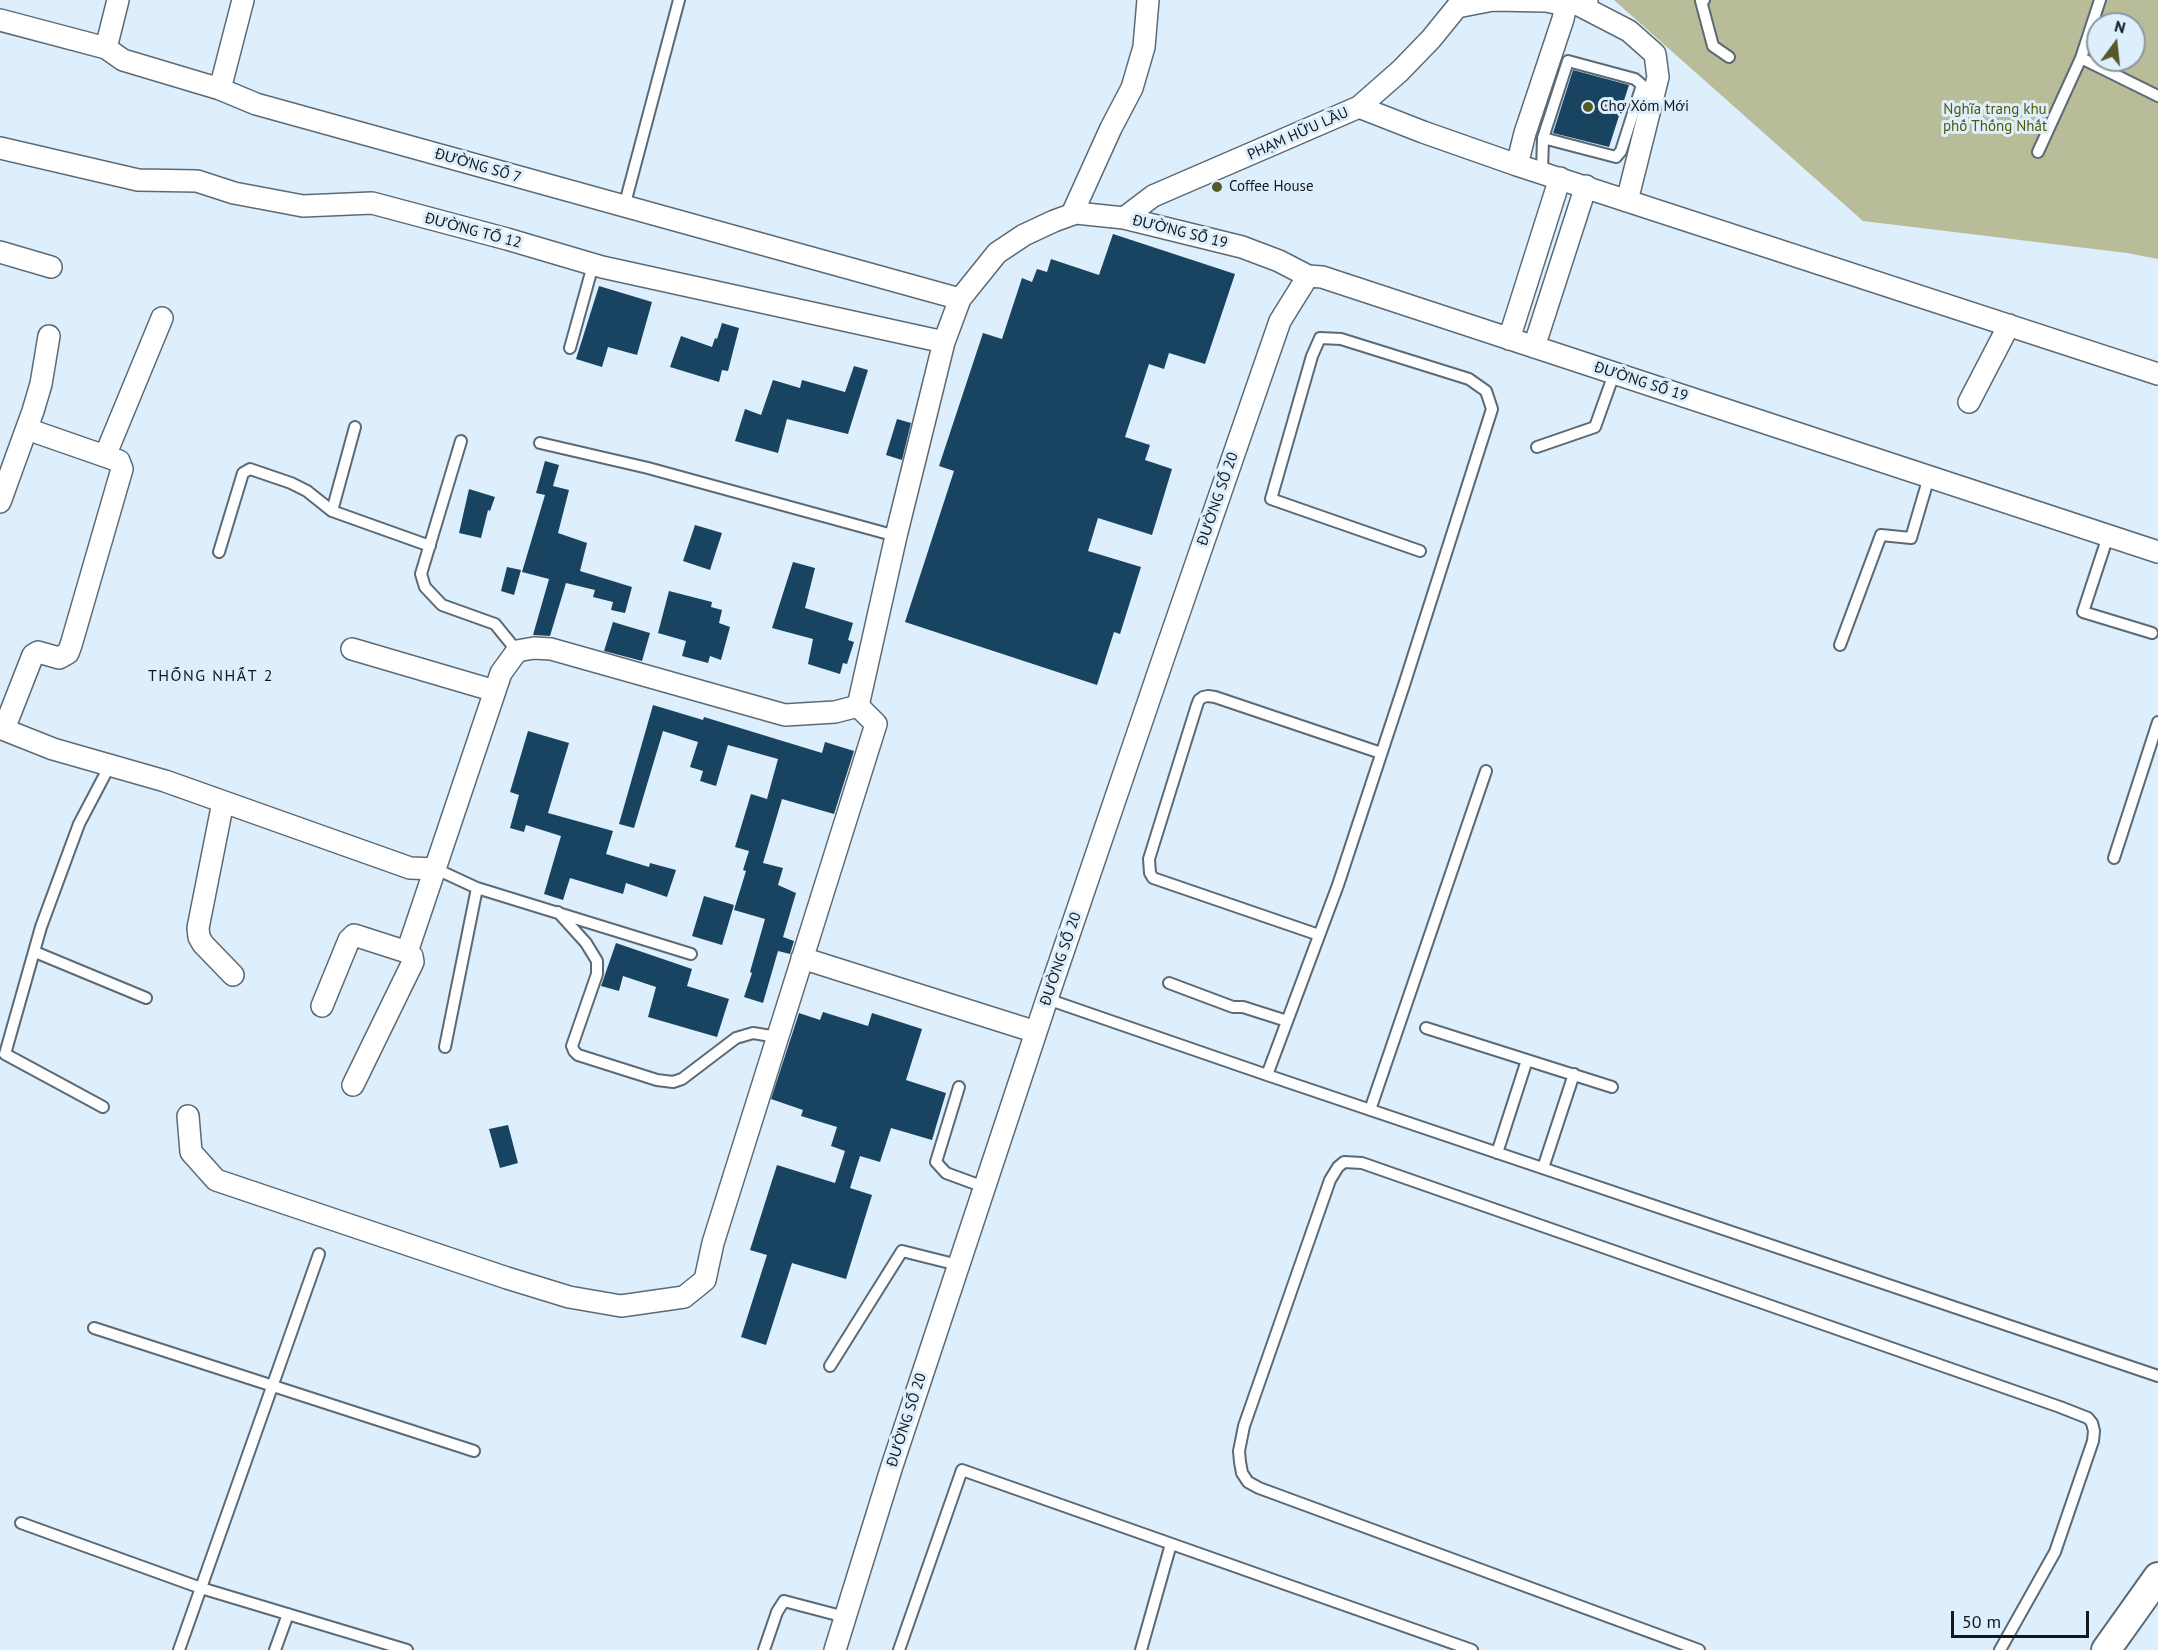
<!DOCTYPE html>
<meta charset="utf-8">
<style>
body{margin:0}
#map{position:relative;width:2158px;height:1650px;overflow:hidden;background:#ddeefc;font-family:"PT Sans",sans-serif}
canvas{display:block}
.north{position:absolute;left:2086px;top:12px;width:60px;height:60px;box-sizing:border-box;background:#ddeefc;border:2px solid #8c98a2;border-radius:50%;rotate:15deg;font-size:16px;font-weight:700;line-height:24px;text-align:center;color:#12181c}
.north::after{content:'';display:block;margin:auto;width:21px;height:27px;background:#565927;clip-path:polygon(50% 0,100% 100%,50% 72%,0 100%)}
.scale{position:absolute;left:1951px;top:1611px;width:138px;height:27px;box-sizing:border-box;border:3px solid #12181c;border-top:0;padding-left:8px;font-size:18px;line-height:21px;white-space:nowrap;color:#12181c;-webkit-text-stroke:4px #ddeefc;paint-order:stroke}
</style>
<div id="map">
<canvas width="2158" height="1650"></canvas>
<div class="north">N</div>
<div class="scale">50 m</div>
</div>
<script>
const context = document.querySelector('canvas').getContext('2d');
context.lineJoin = 'round';
function fillPath(path, color) { context.fillStyle = color; context.fill(path, 'evenodd'); }
const poly = rows => new Path2D(rows.map(r => 'M' + r).join(''));
function stroke(path, color, width, dash) { context.strokeStyle = color; context.lineWidth = width; context.lineCap = dash ? 'butt' : 'round'; context.setLineDash(dash || []); context.stroke(path); }
function write(font, color, halo, rows, align = 'center') {
  context.font = font + ' "PT Sans",sans-serif'; context.lineWidth = 6; context.setLineDash([]); context.textBaseline = 'middle'; context.strokeStyle = halo; context.fillStyle = color; for (const [text, x, y, turn = 0] of rows) {
    context.save(); context.translate(x, y); context.rotate((+turn || 0) * Math.PI / 180); context.textAlign = isNaN(turn) ? turn : align; if (halo) context.strokeText(text, 0, 0); context.fillText(text, 0, 0); context.restore();
  }
}
fillPath(poly([
 [1614,0,2158,0,2158,259,2127,253,1863,221],
 [2098,24,2134,24,2134,60,2098,60]
]), '#b8bc98');
fillPath(poly([
 [1573,70,1629,85,1609,147,1553,133],
 [1113,234,1235,274,1205,364,1169,353,1164,369,1149,364,1125,437,1150,445,1145,460,1172,469,1152,535,1098,518,1088,551,1141,567,1120,634,1114,632,1097,685,905,622,954,471,939,466,983,333,1002,339,1022,278,1032,282,1037,269,1047,272,1051,259,1099,275],
 [599,286,652,302,637,355,608,347,602,367,576,359],
 [722,323,739,328,728,371,722,370,719,382,670,367,681,336,712,347,715,338,717,339],
 [854,366,868,370,848,434,787,419,778,453,735,441,745,409,761,415,773,380,800,388,802,380,845,392],
 [897,419,911,423,902,460,886,455],
 [545,461,559,465,553,486,569,490,558,533,587,543,580,571,632,587,625,613,611,610,613,602,593,597,595,590,566,583,550,636,533,635,549,579,522,572,545,495,536,493],
 [469,489,495,497,490,511,488,510,481,538,459,533],
 [695,525,722,533,710,570,683,561],
 [793,562,815,568,805,608,853,623,848,640,854,642,847,664,843,663,840,674,808,664,813,639,772,628],
 [507,567,521,570,514,595,501,591],
 [669,591,712,602,711,607,722,610,719,623,730,627,721,660,710,656,708,663,682,656,686,641,658,633],
 [613,622,650,633,642,661,604,651],
 [653,705,703,720,704,717,822,753,825,742,854,751,834,814,782,799,763,863,783,868,778,885,796,893,783,937,794,941,790,954,778,951,763,1003,744,997,752,973,750,972,765,919,734,910,746,871,743,870,749,851,735,847,751,794,767,799,778,759,728,745,716,786,700,781,703,771,690,767,698,742,663,731,634,828,619,824],
 [528,731,569,743,548,813,613,831,606,854,649,867,650,863,676,870,667,897,626,883,623,894,570,878,563,900,544,894,561,836,526,825,524,832,510,828,519,795,510,792],
 [704,896,734,905,722,945,692,936],
 [616,943,692,969,687,986,729,999,717,1037,648,1017,656,987,623,976,619,991,601,986],
 [823,1012,868,1026,872,1013,922,1029,906,1080,946,1093,932,1140,891,1128,880,1162,860,1156,850,1188,872,1195,846,1279,792,1263,766,1345,741,1337,767,1255,750,1250,777,1165,835,1183,845,1151,831,1146,837,1127,801,1116,803,1110,771,1099,799,1013,820,1020],
 [508,1125,518,1163,500,1168,489,1129]
]), '#194461');
const lane = poly([
 [1704,0,1701,1,1713,46,1729,57],
 [2081,58,2158,96],
 [2038,152,2081,58,2100,0],
 [1542,172,1543,138,1568,61,1635,79,1642,85,1621,151,1616,157,1543,138],
 [624,207,679,0],
 [570,348,593,265],
 [461,441,421,574,425,587,442,605,495,624,517,651],
 [540,443,648,468,896,536],
 [1537,447,1595,427,1614,374],
 [332,511,355,427],
 [2108,536,2083,612,2152,633],
 [219,552,243,473,250,469,291,483,307,491,332,511,430,546],
 [1840,645,1881,535,1911,538,1929,477],
 [2114,858,2158,722],
 [436,869,477,888,691,954],
 [558,912,586,943,597,961,597,974,572,1046,574,1051,578,1055,657,1080,673,1082,682,1079,736,1038,753,1033,777,1037],
 [1319,935,1153,878,1150,873,1149,859,1197,705,1199,700,1203,697,1208,696,1215,697,1381,753],
 [35,952,146,998],
 [1169,983,1233,1007,1243,1007,1287,1021],
 [1047,999,1267,1075,2158,1376],
 [1426,1028,1612,1087],
 [445,1047,477,888],
 [1267,1075,1338,885,1405,682,1492,409,1486,391,1469,379,1341,339,1320,338,1312,356,1271,499,1420,551],
 [959,1087,936,1162,946,1173,984,1187],
 [103,1107,5,1054,41,927,79,824,110,765],
 [1370,1110,1486,771],
 [1497,1153,1527,1060],
 [1543,1168,1574,1074],
 [94,1328,474,1451],
 [830,1366,902,1251,958,1265],
 [21,1523,201,1588,407,1650],
 [179,1650,319,1254],
 [275,1650,288,1614],
 [764,1650,777,1612,784,1601,845,1617],
 [899,1650,962,1470,1472,1650],
 [1141,1650,1171,1544],
 [1699,1650,1259,1488,1248,1482,1242,1473,1240,1462,1239,1451,1244,1426,1330,1180,1338,1167,1344,1162,1362,1163,2060,1407,2088,1418,2092,1423,2094,1431,2093,1441,2055,1552,2000,1650]
]);
const street = poly([
 [1575,3,1629,31,1655,54,1658,77,1627,201],
 [0,20,106,48,123,60,220,89,256,104,960,299],
 [106,48,118,0],
 [220,89,243,0],
 [1359,107,1423,132,1517,165,2158,374],
 [0,148,138,180,197,181,234,193,303,206,372,203,507,239,602,267,944,342],
 [1517,165,1525,133,1563,19,1566,5],
 [1072,214,1111,128,1132,88,1144,47,1148,0],
 [1124,218,1153,196,1359,107,1400,71,1431,39,1457,7,1493,0,1546,1,1566,5,1587,0],
 [0,252,51,267],
 [1509,339,1560,178],
 [1534,347,1586,186],
 [1969,402,2009,325],
 [105,456,162,318],
 [0,502,33,411,41,384,49,336],
 [352,649,495,691],
 [0,728,53,749,165,781,410,868,436,869],
 [4,729,33,655,38,652,59,658,68,653,71,645,122,469,119,461,27,429],
 [223,802,198,928,199,937,203,944,233,975],
 [802,958,1036,1032],
 [322,1006,349,940,354,935,407,952],
 [353,1085,413,962,412,956,407,952,501,673,517,651,534,648,551,649,785,715,835,712,858,706,896,536,944,342,960,299,997,253,1024,235,1054,221,1076,213,1124,218,1242,247,1279,261,1308,276,1322,277,2158,552],
 [188,1116,191,1152,216,1180,507,1278,569,1297,621,1306,684,1297,705,1280,713,1243,876,724,858,706],
 [835,1650,892,1466,1047,999,1163,659,1280,321,1308,276]
]);
const secondary = poly([
 [2106,1650,2158,1577]
]);
stroke(lane, '#5b6a75', 14);
stroke(street, '#5b6a75', 24);
stroke(secondary, '#5b6a75', 32);
stroke(lane, '#fff', 10);
stroke(street, '#fff', 21);
stroke(secondary, '#fff', 28);
for (const [x, y, r, color] of [
 [1588,107,6,"#565927"],
 [1217,187,6,"#565927"]
]) { const dot = new Path2D(); dot.arc(x, y, r, 0, 2 * Math.PI); context.fillStyle = color; context.fill(dot); stroke(dot, '#ddeefc', 2); }
write('15px', '#12181c', '#ddeefc', [
 ["Chợ Xóm Mới",1600,107],
 ["Coffee House",1229,187]
], 'left');
write('15px', '#545700', '#ddeefc', [
 ["Nghĩa trang khu",1995,110],
 ["phố Thống Nhất",1995,127]
]);
write('15px', '#12181c', '#ddeefc', [
 ["PHẠM HỮU LẦU",1298,134,-24],
 ["ĐƯỜNG SỐ 7",478,166,16],
 ["ĐƯỜNG TỔ 12",473,231,15],
 ["ĐƯỜNG SỐ 19",1180,232,14],
 ["ĐƯỜNG SỐ 19",1641,382,18],
 ["ĐƯỜNG SỐ 20",1218,499,-71],
 ["ĐƯỜNG SỐ 20",1061,959,-71],
 ["ĐƯỜNG SỐ 20",907,1420,-72]
]);
context.letterSpacing = '1.5px';
write('16px', '#12181c', '#ddeefc', [
 ["THỐNG NHẤT 2",211,676]
]);
context.letterSpacing = '0px';
</script>
